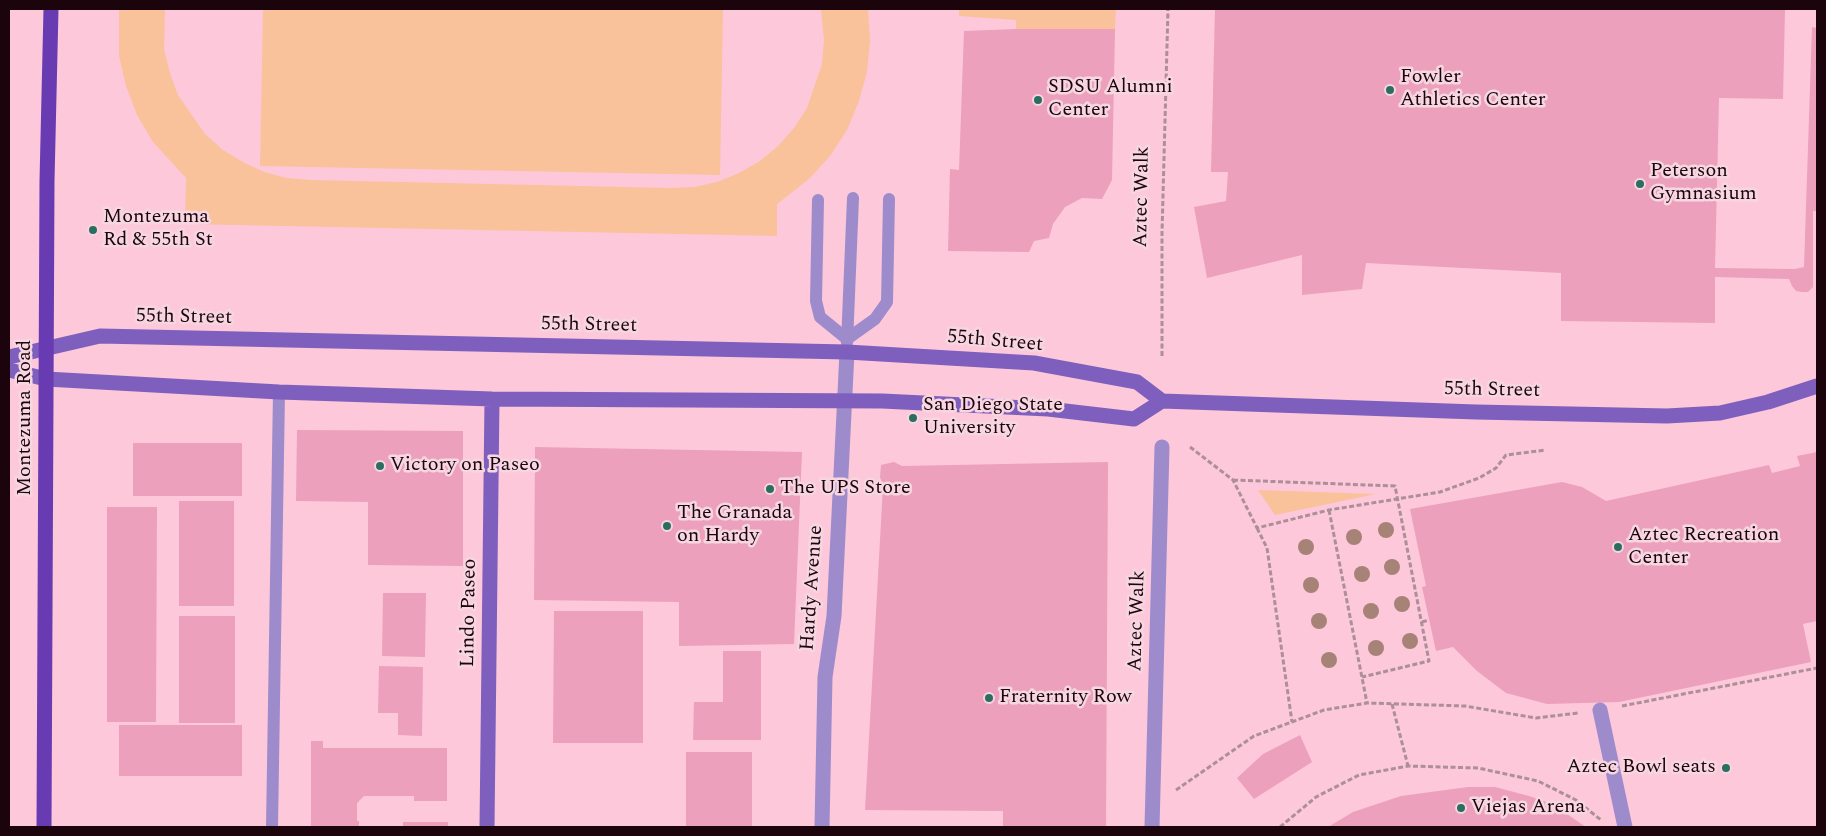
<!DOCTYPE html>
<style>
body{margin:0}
#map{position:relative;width:1826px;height:836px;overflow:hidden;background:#f6d6e0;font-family:Spectral,serif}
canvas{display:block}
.frame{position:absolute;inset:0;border:10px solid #1c040d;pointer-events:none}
</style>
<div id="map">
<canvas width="1826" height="836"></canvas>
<div class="frame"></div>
</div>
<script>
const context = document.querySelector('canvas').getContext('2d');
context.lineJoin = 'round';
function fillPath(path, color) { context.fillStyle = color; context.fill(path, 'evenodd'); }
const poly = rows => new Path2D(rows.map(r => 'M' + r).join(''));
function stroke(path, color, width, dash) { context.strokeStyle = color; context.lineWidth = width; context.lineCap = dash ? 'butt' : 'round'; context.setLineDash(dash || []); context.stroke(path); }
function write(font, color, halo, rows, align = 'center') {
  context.font = font + ' Spectral,serif'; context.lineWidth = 5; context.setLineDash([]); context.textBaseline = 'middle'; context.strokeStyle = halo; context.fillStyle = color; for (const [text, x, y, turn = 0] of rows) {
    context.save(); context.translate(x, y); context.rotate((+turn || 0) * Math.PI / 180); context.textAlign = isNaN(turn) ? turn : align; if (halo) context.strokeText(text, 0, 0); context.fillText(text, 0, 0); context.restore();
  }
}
fillPath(poly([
 [9,9,1817,9,1817,827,9,827]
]), '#fdc8da');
fillPath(poly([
 [119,9,165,9,164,49,170,73,178,95,205,134,223,150,243,162,264,172,287,178,311,180,671,188,694,187,717,182,739,173,760,161,778,146,794,128,807,108,822,64,824,40,821,9,868,9,870,41,867,72,859,101,847,130,830,156,809,179,777,204,777,236,185,224,186,178,153,142,137,115,126,86,119,56],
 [263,9,723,9,720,175,260,166],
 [959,9,1116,9,1115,29,1016,29,1016,20,959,16],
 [1258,490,1376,494,1275,515]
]), '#f9c29b');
fillPath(poly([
 [1215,9,1785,9,1783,99,1719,98,1715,268,1795,269,1804,267,1812,27,1817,28,1817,211,1813,211,1813,287,1808,292,1802,292,1796,291,1792,286,1789,279,1715,277,1715,323,1561,321,1561,273,1366,263,1362,289,1302,295,1302,255,1207,278,1194,207,1226,201,1228,172,1211,172],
 [1016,29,1115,29,1112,180,1102,199,1082,198,1065,207,1053,224,1049,238,1034,241,1029,252,948,251,950,169,959,170,964,31],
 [297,430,463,431,463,566,368,565,368,502,296,501],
 [133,443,242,443,242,496,133,496],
 [535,447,802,452,794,644,679,646,679,602,534,600],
 [1817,452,1817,621,1803,624,1811,662,1619,702,1547,704,1506,693,1477,671,1453,647,1436,651,1422,587,1426,586,1410,509,1562,482,1582,487,1606,501,1769,465,1772,473,1800,466,1797,456],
 [894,462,902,466,1108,462,1106,827,1003,827,1003,811,865,810,883,486,880,477,881,465],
 [179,501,234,501,234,606,179,606],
 [107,507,157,507,156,722,107,722],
 [383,593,426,593,425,657,382,656],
 [554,611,643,611,643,743,553,743],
 [179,616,235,616,235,723,179,723],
 [723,651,761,651,761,740,693,740,694,702,723,702],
 [379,666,423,667,422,736,398,735,398,713,378,713],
 [119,725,242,725,242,776,119,776],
 [1300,735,1312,762,1254,799,1237,778,1263,754],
 [311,741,323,741,323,748,447,748,447,801,414,801,414,796,364,796,357,803,357,821,359,821,359,827,311,827],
 [686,752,752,752,752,827,686,827],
 [1468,787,1495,787,1529,796,1552,804,1586,827,1328,827,1353,812,1401,796],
 [403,822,448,822,448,827,403,827]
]), '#eca0bb');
stroke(poly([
 [1162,356,1162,233,1168,9],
 [1190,447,1233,480,1257,528,1329,510,1440,492,1479,478,1496,468,1506,455,1546,450],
 [1233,480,1395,486,1429,661,1362,677],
 [1329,510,1367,703],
 [1257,528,1267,548,1292,722],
 [1422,622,1429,620],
 [1392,704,1408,766],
 [1622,706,1817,668],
 [1176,790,1254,736,1324,710,1367,703,1465,706,1536,718,1578,713],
 [1280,827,1316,797,1359,775,1408,766,1478,768,1538,781,1576,800,1601,820]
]), '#ac8f98', 3, [5, 2.5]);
stroke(poly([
 [818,200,816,301,820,317,847,339],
 [847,339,875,319,887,302,889,199],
 [847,343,853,198],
 [272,827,279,392]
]), '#9d8bcb', 12);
stroke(poly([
 [1600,710,1625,827],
 [822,827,825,677,834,616,847,352],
 [1152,827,1162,447]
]), '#9d8bcb', 15);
stroke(poly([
 [9,357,100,336,847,352,1034,363,1137,382,1162,401],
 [9,370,46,379,279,392,492,399,882,401,1048,409,1134,419,1162,401,1476,412,1667,416,1720,413,1768,402,1817,386],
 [487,827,492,399]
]), '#7e5fbe', 15);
stroke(poly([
 [44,827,47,181,51,9]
]), '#683bb2', 15);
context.fillStyle = '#a78276';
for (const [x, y] of [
 [1386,530],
 [1354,537],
 [1306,547],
 [1392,567],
 [1362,574],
 [1311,585],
 [1402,604],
 [1371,611],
 [1319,621],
 [1410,641],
 [1376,648],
 [1329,660]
]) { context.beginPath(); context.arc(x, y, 8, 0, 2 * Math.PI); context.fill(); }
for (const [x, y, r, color] of [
 [1390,90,5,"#2b6e5f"],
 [1038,100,5,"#2b6e5f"],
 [1640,184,5,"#2b6e5f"],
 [93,230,5,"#2b6e5f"],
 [913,418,5,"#2b6e5f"],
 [380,466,5,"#2b6e5f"],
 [770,489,5,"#2b6e5f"],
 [667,526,5,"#2b6e5f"],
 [1618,547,5,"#2b6e5f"],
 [989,698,5,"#2b6e5f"],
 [1726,768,5,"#2b6e5f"],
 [1461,808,5,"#2b6e5f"]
]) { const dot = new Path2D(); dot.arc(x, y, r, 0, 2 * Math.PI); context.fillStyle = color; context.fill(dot); stroke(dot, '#f6d6e0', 2); }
write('20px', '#1c040d', '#f6d6e0', [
 ["Fowler",1400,78],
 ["Athletics Center",1400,101],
 ["SDSU Alumni",1048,88],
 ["Center",1048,111],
 ["Peterson",1650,172],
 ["Gymnasium",1650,195],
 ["Montezuma",103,218],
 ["Rd & 55th St",103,241],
 ["San Diego State",923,406],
 ["University",923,429],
 ["Victory on Paseo",390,466],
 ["The UPS Store",780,489],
 ["The Granada",677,514],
 ["on Hardy",677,537],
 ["Aztec Recreation",1628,536],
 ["Center",1628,559],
 ["Fraternity Row",999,698],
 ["Aztec Bowl seats",1716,768,"right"],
 ["Viejas Arena",1471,808]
], 'left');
write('20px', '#1c040d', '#f6d6e0', [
 ["Aztec Walk",1143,197,-89],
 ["55th Street",184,318,1],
 ["55th Street",589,326,1],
 ["55th Street",995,342,5],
 ["55th Street",1492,391,1],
 ["Montezuma Road",26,418,-90],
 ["Hardy Avenue",813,588,-86],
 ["Lindo Paseo",470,613,-89],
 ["Aztec Walk",1138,621,-88]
]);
</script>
